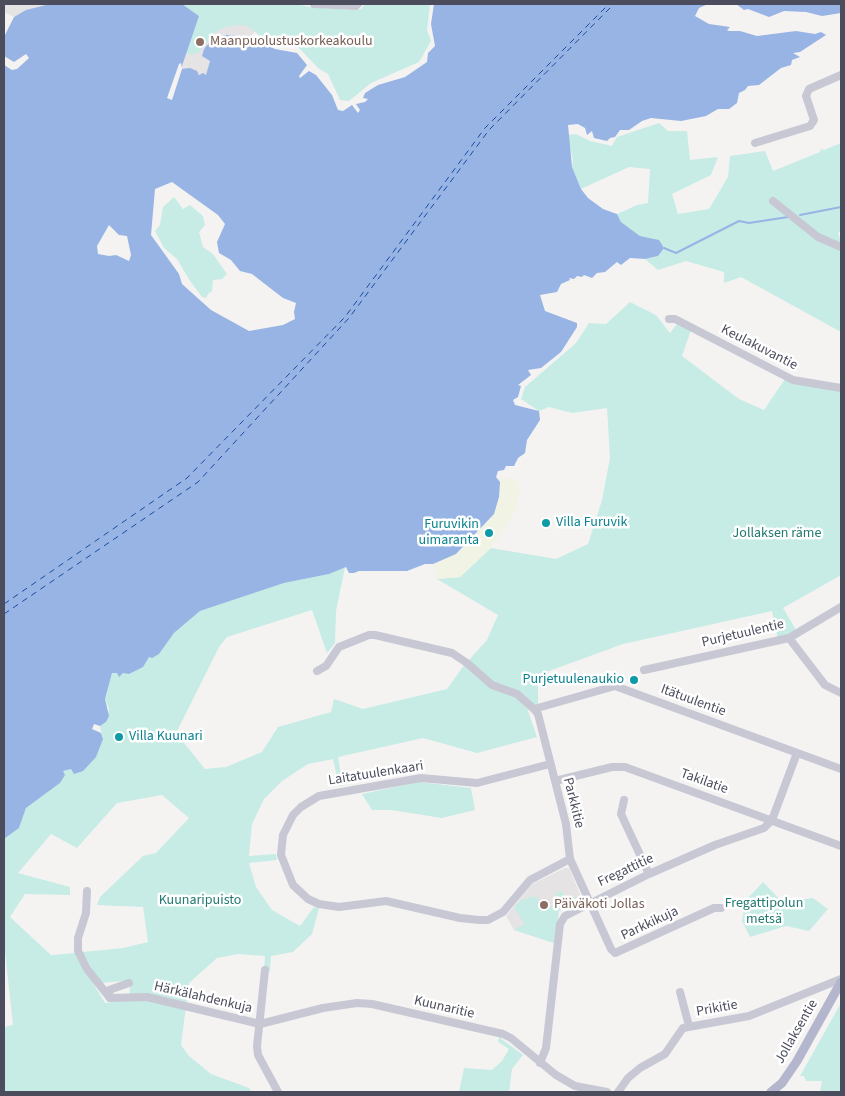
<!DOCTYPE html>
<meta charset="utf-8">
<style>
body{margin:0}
#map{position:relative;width:845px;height:1096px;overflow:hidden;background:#f4f3f2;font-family:"Source Sans 3",sans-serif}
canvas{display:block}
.frame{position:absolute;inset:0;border:5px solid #4b4d5d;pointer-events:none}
</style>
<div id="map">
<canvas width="845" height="1096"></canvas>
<div class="frame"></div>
</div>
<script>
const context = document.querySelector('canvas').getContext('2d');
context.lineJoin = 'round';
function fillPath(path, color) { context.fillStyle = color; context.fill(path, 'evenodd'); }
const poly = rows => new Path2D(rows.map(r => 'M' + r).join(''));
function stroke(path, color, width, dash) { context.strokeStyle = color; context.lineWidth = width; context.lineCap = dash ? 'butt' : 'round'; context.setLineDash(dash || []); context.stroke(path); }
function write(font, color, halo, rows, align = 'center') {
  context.font = font + ' "Source Sans 3",sans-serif'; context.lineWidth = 5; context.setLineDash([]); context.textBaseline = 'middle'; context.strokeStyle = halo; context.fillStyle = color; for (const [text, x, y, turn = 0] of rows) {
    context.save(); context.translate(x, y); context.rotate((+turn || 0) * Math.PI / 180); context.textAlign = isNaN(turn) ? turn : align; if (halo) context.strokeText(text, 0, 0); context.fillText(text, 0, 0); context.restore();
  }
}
fillPath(poly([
 [4,4,50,4,26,10,14,17,4,12],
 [182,4,272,4,251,37,227,35,213,39,204,49,202,56,210,61,206,76,181,69,199,16],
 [565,868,569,868,582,899,559,911,554,943,514,930,506,916,532,884]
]), '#e5e3e3');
fillPath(poly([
 [182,4,296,4,310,7,352,10,361,9,365,4,430,4,427,30,431,41,419,62,371,83,349,101,340,100,328,74,318,68,299,48,280,44,260,36,248,26,235,25,223,28,214,33,199,52,190,55,186,51,199,16],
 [659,123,668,131,687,131,690,160,718,157,711,175,672,194,678,214,709,209,728,177,730,156,765,151,773,171,820,152,821,149,824,150,841,143,841,231,838,233,841,241,841,332,741,277,724,283,724,272,686,261,658,270,645,259,658,256,664,248,655,239,640,236,621,222,617,214,637,205,648,203,650,169,629,167,581,189,572,167,573,160,567,135,576,134,590,141,612,146,617,137],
 [174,197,183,209,190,205,203,216,205,225,199,232,203,247,213,254,227,274,222,279,213,280,212,291,208,294,206,298,202,297,190,281,177,259,164,248,155,231,160,225,163,207],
 [630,302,656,315,670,333,677,324,691,330,682,356,739,399,764,410,785,379,841,391,841,575,783,608,798,633,778,640,772,611,623,644,538,675,538,705,530,703,494,683,468,661,487,640,498,615,437,579,460,577,491,548,556,559,588,544,602,500,610,458,607,408,572,413,549,407,539,411,521,399,525,387,576,343,589,323,606,324],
 [345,567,336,611,335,643,327,653,312,610,227,637,219,647,176,733,205,769,226,767,262,752,278,727,331,712,334,699,363,709,447,689,465,664,516,696,527,708,537,737,477,753,423,738,338,757,343,786,339,786,333,759,308,764,282,781,264,799,252,824,249,856,276,854,277,860,249,863,256,887,272,910,300,926,314,907,319,908,312,934,293,952,271,956,270,971,264,970,265,956,238,954,217,958,189,983,181,1045,189,1056,211,1074,249,1088,252,1092,4,1092,4,1027,13,1025,4,943,4,839,19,828,26,808,60,783,63,771,71,769,103,739,100,726,106,722,109,709,105,699,112,673,123,673,149,657,159,654,174,633,200,611,284,583,329,574],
 [162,795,189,818,156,853,143,856,100,897,97,905,143,907,148,942,123,948,82,952,100,983,124,981,130,986,129,1000,105,1003,75,953,51,955,10,917,25,894,70,895,70,887,18,873,51,834,77,848,117,803],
 [419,782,471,788,475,810,442,818,391,810,372,810,362,794],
 [763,882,782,902,813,898,828,909,809,931,786,926,750,937,742,921,746,900],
 [562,891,566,899,575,897,578,903,559,911,554,943,514,930,525,924,514,907,521,900,536,896,539,902,547,899,549,904,543,906,545,910,559,902,555,894],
 [841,1003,841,1092,820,1092,822,1081,806,1081,804,1076,800,1076],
 [499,1037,523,1055,512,1069,509,1092,459,1092,464,1068,492,1070,502,1061,509,1049,498,1042]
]), '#c6ece5');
fillPath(poly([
 [499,478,515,479,520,485,518,506,506,527,491,548,460,577,437,579,433,564,456,554,494,514]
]), '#f1f3e5');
fillPath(poly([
 [50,4,182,4,199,16,181,69,190,68,197,71,199,75,203,73,206,75,210,61,202,56,204,49,213,38,227,35,251,37,275,49,297,53,307,65,299,76,300,78,309,71,316,75,332,95,338,110,343,111,352,105,358,113,360,110,356,104,365,102,368,99,363,98,365,93,378,85,405,77,427,62,428,53,435,46,431,24,434,4,708,4,699,8,695,16,709,24,730,27,727,30,729,31,740,31,757,36,796,31,815,34,821,32,826,35,800,52,793,53,800,57,792,60,791,65,781,68,759,85,748,86,745,90,739,93,737,103,729,109,718,109,706,116,681,121,651,118,642,121,629,130,620,130,615,137,610,138,607,141,594,138,592,131,587,135,585,128,578,124,568,125,572,167,581,189,588,198,603,209,617,214,621,222,640,236,659,240,664,248,658,256,645,259,630,258,621,265,617,262,605,272,597,273,592,278,584,275,582,277,577,276,574,279,569,278,570,280,561,284,557,292,540,295,545,311,577,323,577,327,561,352,541,368,528,370,531,375,518,385,521,386,518,397,513,400,515,405,539,411,540,420,527,440,525,453,518,458,514,466,506,466,504,470,498,471,496,477,500,482,499,497,494,514,456,554,433,564,425,564,407,571,359,571,354,573,349,573,346,567,329,574,284,583,200,611,174,633,159,654,152,658,149,657,143,667,129,674,123,673,119,677,117,673,112,673,105,699,109,716,106,722,100,726,94,724,92,729,101,733,103,739,96,757,83,771,74,774,71,769,63,771,65,775,60,783,26,808,19,828,4,839,4,65,12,70,17,69,29,58,26,54,14,62,4,56,4,37,14,17,26,10],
 [172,182,218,215,225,224,217,242,219,253,231,260,240,271,252,274,283,298,296,303,294,312,295,319,283,325,249,331,211,310,182,284,179,274,151,235,155,189],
 [109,225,119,235,127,236,131,255,129,261,116,255,109,256,98,254,97,246],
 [736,4,841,4,841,13,822,16,806,12,784,11,769,17,748,9,744,10]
]), '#97b4e4');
fillPath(poly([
 [181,63,182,69,172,100,167,98,179,64]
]), '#f4f3f2');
stroke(poly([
 [800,215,841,207],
 [664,248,676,253,739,221,749,223,788,217]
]), '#97b4e4', 2);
stroke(poly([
 [4,604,187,478,345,317,485,128,609,4],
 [4,614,198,482,349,318,489,130,614,4]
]), '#1b4ca0', 1, [6, 5]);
stroke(poly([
 [314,4,356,6,358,4],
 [755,143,810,126,814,120,806,96,809,89,841,75],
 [773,201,818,237,841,247],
 [669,319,675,319,793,380,841,388],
 [789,638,825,685,841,693],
 [644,670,789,638,841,607],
 [317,671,326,666,339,647,369,635,375,635,452,653,467,663,492,685,517,694,534,709,538,714,566,824,570,859,611,949,615,953,714,908,721,908],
 [534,709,615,686,841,769],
 [550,764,477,783,421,778,319,796,301,807,293,815,283,835,281,855,293,885,308,899,319,904,339,907,386,901,460,918,479,920,488,920,503,912,530,880,570,859],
 [555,781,612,767,625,767,841,846],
 [624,800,621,814,649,874],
 [87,891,86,913,78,938,78,951,87,969,110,998,147,997,260,1024,323,1008,357,1003,372,1004,503,1034,511,1038,556,1075,575,1086,607,1092],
 [265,970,257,1046,258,1055,278,1092],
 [680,992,689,1026],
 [110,998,109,990,129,983],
 [540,1063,546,1048,560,924,565,916,649,874,715,845,764,828,772,820,797,753],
 [618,1092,628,1078,640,1068,665,1054,683,1028,749,1016,841,979]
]), '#c7c8d4', 8);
stroke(poly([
 [771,1092,782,1083,797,1061,841,982]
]), '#b4b6cd', 9);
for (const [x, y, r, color] of [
 [200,42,5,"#8d6e63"],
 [546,523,5,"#0f9aa8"],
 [489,533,5,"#0f9aa8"],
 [634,680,5,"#0f9aa8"],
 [119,737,5,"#0f9aa8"],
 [544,905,5,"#8d6e63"]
]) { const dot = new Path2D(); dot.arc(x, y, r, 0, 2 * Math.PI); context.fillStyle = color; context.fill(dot); stroke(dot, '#fff', 2); }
write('14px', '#785e54', '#fff', [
 ["Maanpuolustuskorkeakoulu",210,42],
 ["Päiväkoti Jollas",554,905]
], 'left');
write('14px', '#4b4d5d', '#fff', [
 ["Keulakuvantie",759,348,27],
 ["Purjetuulentie",743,634,-13],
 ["Itätuulentie",693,701,20],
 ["Laitatuulenkaari",376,774,-9],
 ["Takilatie",704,782,20],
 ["Parkkitie",573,803,76],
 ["Fregattitie",626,871,-25],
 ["Parkkikuja",650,924,-25],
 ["Härkälahdenkuja",203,998,13],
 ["Kuunaritie",444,1008,13],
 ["Prikitie",717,1009,-10],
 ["Jollaksentie",797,1032,-60]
]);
write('14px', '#0d838f', '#fff', [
 ["Villa Furuvik",556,523],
 ["Furuvikin",479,525,"right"],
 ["uimaranta",479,541,"right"],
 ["Purjetuulenaukio",624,680,"right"],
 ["Villa Kuunari",129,737]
], 'left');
write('14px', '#227972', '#fff', [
 ["Jollaksen räme",777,534],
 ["Kuunaripuisto",200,901],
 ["Fregattipolun",764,904],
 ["metsä",764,920]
]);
</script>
